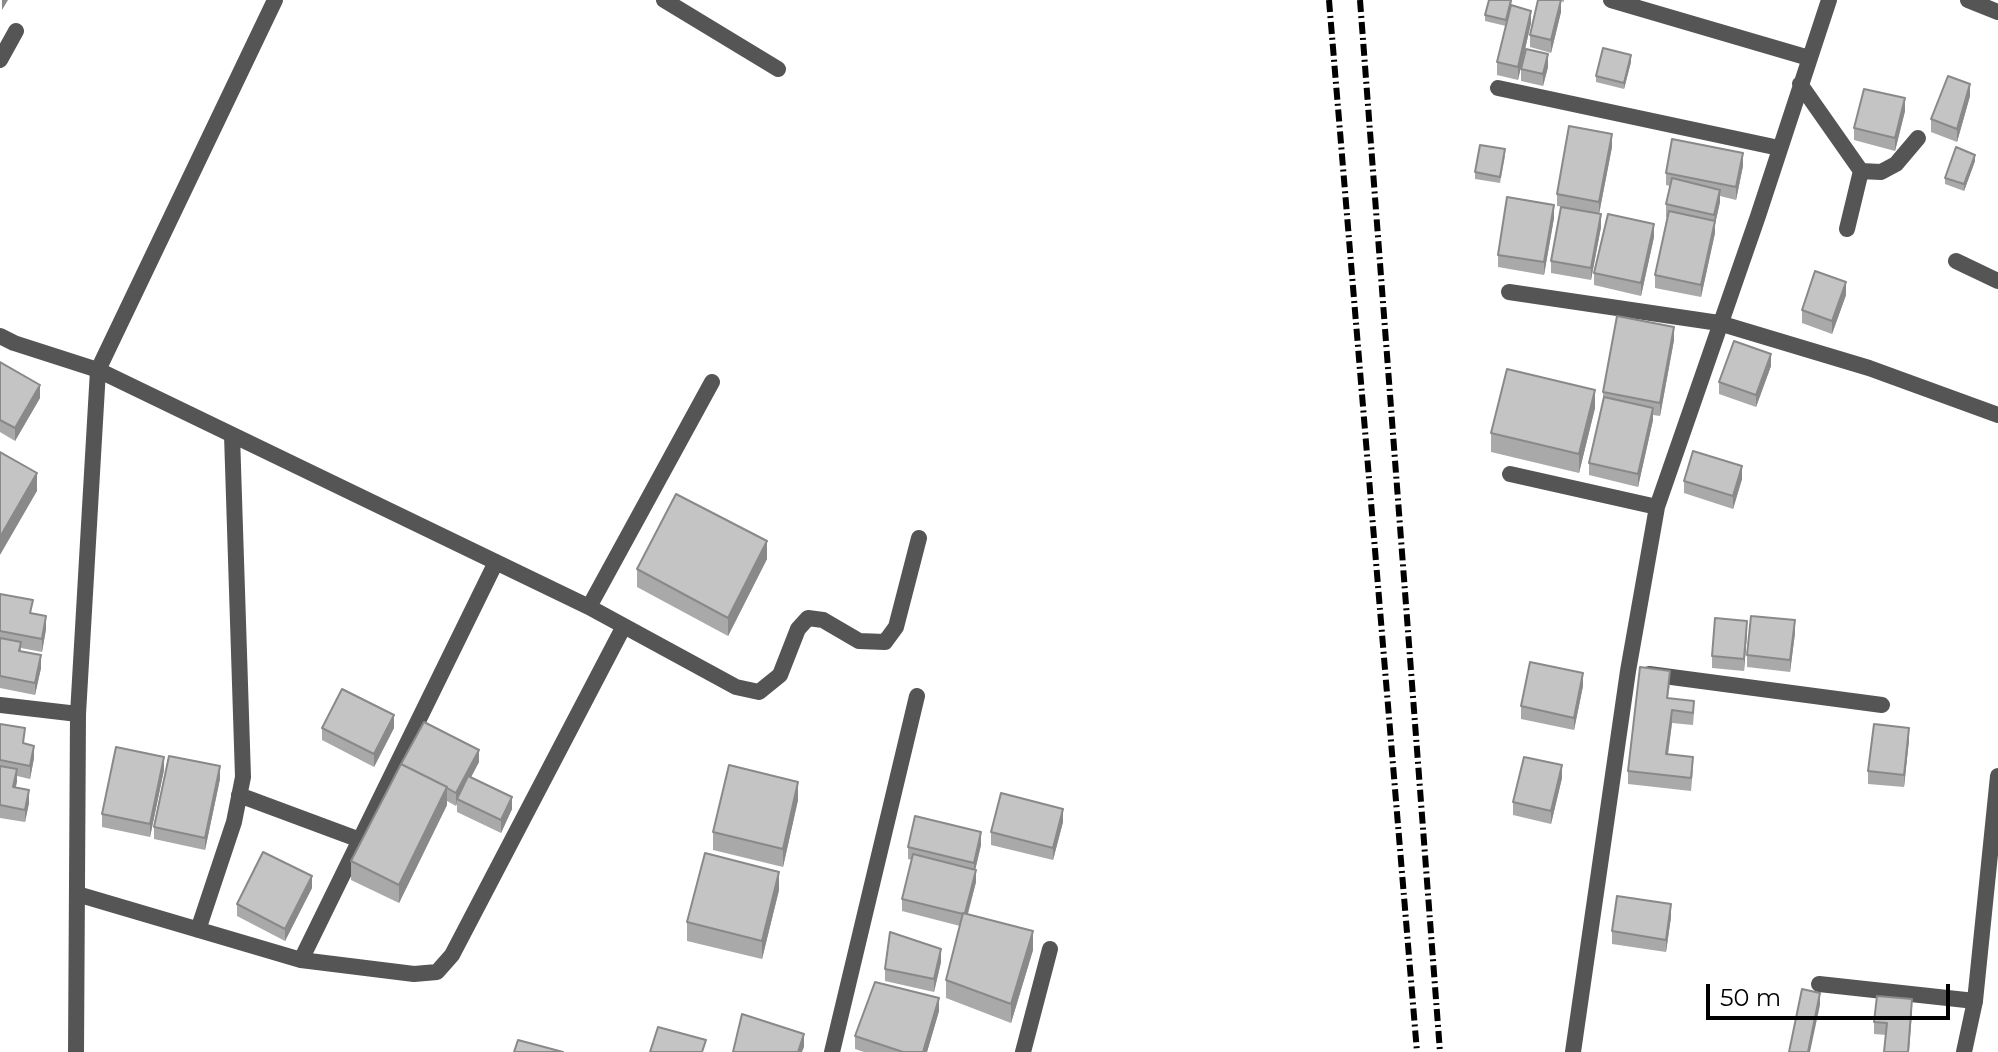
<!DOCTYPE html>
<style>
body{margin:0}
#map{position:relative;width:1998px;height:1052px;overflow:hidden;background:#fff;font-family:Montserrat,sans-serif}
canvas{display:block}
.scale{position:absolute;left:1706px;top:984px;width:244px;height:36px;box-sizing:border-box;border:4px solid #000;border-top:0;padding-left:10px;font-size:24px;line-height:28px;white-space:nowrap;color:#000;-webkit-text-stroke:6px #fff;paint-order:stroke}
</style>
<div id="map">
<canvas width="1998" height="1052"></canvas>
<div class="scale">50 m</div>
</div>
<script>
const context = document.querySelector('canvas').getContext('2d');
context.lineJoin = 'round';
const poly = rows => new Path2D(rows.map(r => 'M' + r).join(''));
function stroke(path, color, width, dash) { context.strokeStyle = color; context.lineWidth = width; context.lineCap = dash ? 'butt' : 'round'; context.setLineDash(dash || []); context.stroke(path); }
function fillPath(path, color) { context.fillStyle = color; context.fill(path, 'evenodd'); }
stroke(poly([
 [664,0,778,69],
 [1611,0,1809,58],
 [1968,0,1998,12],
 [0,60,16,31],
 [1800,84,1861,171,1881,172,1896,164,1918,138],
 [1498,88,1779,148],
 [1847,229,1861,171],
 [1956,261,1998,281],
 [1509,292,1719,323,1869,368,1998,415],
 [0,336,14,343,98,370,589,607,736,687,759,692,780,675,798,629,808,618,823,620,859,641,885,642,896,627,919,538],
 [1510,474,1657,507],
 [589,607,712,382],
 [1649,674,1882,705],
 [0,705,78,714],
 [239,795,360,840],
 [77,894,301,960,414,974,437,972,452,955,624,626],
 [198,930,234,822,243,777,232,435],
 [301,960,496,562],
 [1819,984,1975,1001],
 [832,1052,917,696],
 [1023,1052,1050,949],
 [1573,1052,1628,671,1657,507,1758,216,1829,0]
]), '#555', 16);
stroke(poly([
 [76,1052,78,714,98,370,275,0],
 [1964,1052,1975,1001,1998,776]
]), '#555', 16);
stroke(poly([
 [1329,0,1417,1052],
 [1360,0,1440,1052]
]), '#000', 6, [12, 4, 2, 4]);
fillPath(poly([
 [1489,0,1512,0,1511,5,1531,23,1518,80,1497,75,1497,62,1506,26,1485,21,1485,15],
 [1538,0,1564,0,1564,2,1561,1,1561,12,1551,53,1530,47,1530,35],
 [1631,62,1624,89,1596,82,1596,76],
 [1548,67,1543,86,1521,81,1521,69],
 [1970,96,1957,142,1931,132,1931,119],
 [1905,111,1895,151,1854,140,1854,128],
 [1612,147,1599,214,1557,206,1557,194],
 [1505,156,1500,183,1475,179,1475,172],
 [1975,161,1964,191,1945,184,1945,178],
 [1743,166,1736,200,1720,196,1720,202,1715,224,1715,233,1701,297,1655,288,1655,275,1667,217,1666,217,1666,204,1670,186,1666,185,1666,173],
 [1554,218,1544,275,1498,267,1498,255],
 [1601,227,1591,280,1551,273,1551,261],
 [1654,237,1641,296,1594,285,1594,273],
 [1846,295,1832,334,1802,323,1802,310],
 [1674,340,1660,416,1653,415,1653,420,1638,487,1589,475,1589,463,1603,404,1603,392],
 [0,362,40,398,15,441,0,432],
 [1771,366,1756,407,1719,394,1719,382],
 [1595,408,1579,473,1491,452,1491,433],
 [1742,479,1733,509,1684,493,1684,481],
 [767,559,728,636,637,587,637,569],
 [0,594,33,614,46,629,42,652,21,648,21,652,41,668,35,695,0,688],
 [1747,633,1744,671,1712,668,1712,656],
 [1795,633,1790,672,1747,667,1747,655],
 [1670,684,1668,698,1694,713,1693,725,1672,723,1668,755,1693,770,1691,791,1628,784,1628,771],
 [1583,686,1574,730,1521,719,1521,706],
 [0,724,25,744,34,758,30,779,17,776,15,788,29,803,25,822,0,818],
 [322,728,394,728,374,767,322,740],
 [1909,740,1904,787,1868,784,1868,771],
 [479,762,471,777,512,809,501,833,457,812,457,804,456,806,447,801,447,805,399,903,351,880,351,861],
 [164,770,150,837,102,827,102,814],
 [1562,778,1551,824,1513,815,1513,802],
 [220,779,205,850,154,839,154,827],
 [798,800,783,867,713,850,713,832],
 [1063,822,1053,860,991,845,991,832],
 [981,845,975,870,976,882,968,914,1033,950,1011,1023,946,998,946,980,960,926,902,911,902,899,912,860,908,859,908,847],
 [312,888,285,941,237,916,237,904],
 [779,890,762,959,687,941,687,922],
 [1671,917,1666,952,1612,944,1612,931],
 [941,962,934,992,885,981,885,969],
 [939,1011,927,1052,864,1052,855,1049,855,1036],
 [1912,1012,1886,1035,1874,1034,1874,1022]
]), '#a9a9a9');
fillPath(poly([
 [2,0,8,0,2,10],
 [1561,0,1561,12,1551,53,1551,40],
 [1531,11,1531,23,1518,80,1518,67],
 [1548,54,1548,67,1543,86,1543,74],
 [1631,55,1631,62,1624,89,1624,83],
 [1970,84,1970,96,1957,142,1957,129],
 [1905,98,1905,111,1895,151,1895,138],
 [1612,134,1612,147,1599,214,1599,202],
 [1743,153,1743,166,1736,200,1736,187],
 [1975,155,1975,161,1964,191,1964,184],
 [1720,190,1720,202,1715,224,1715,233,1701,297,1701,285],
 [1554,205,1554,218,1544,275,1544,262],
 [1601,214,1601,227,1591,280,1591,268],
 [1654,224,1654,237,1641,296,1641,283],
 [1846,282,1846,295,1832,334,1832,321],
 [1674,327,1674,340,1660,416,1660,403],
 [1771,354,1771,366,1756,407,1756,395],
 [40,385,40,398,15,441,15,428],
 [1595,390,1595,408,1579,473,1579,454],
 [1653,408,1653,420,1638,487,1638,474],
 [1742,466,1742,479,1733,509,1733,496],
 [37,473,37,491,0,555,0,537],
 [767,541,767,559,728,636,728,618],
 [46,616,46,629,42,652,42,639],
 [1795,620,1795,633,1790,672,1790,660],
 [1747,621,1747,633,1744,671,1744,659],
 [41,655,41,668,35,695,35,683],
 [1583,673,1583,686,1574,730,1574,718],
 [1672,710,1672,723,1666,767,1666,754],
 [394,715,394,728,374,767,374,754],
 [1909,728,1909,740,1904,787,1904,775],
 [34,746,34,758,30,779,30,766],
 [479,750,479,762,459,800,457,799,456,806,456,793],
 [164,757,164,770,150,837,150,824],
 [1562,765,1562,778,1551,824,1551,811],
 [220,766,220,779,205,850,205,838],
 [17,769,17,782,13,800,13,787],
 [798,782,798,800,783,867,783,849],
 [447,787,447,805,399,903,399,885],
 [29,790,29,803,25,822,25,810],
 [512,797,512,809,501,833,501,820],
 [1063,809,1063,822,1053,860,1053,848],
 [981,832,981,845,974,875,974,863],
 [976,870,976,882,964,927,964,915],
 [779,872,779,890,762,959,762,941],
 [312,876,312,888,285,941,285,929],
 [1671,904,1671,917,1666,952,1666,940],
 [1033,931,1033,950,1011,1023,1011,1004],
 [941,949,941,962,934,992,934,979],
 [1820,993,1820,1005,1810,1052,1808,1052],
 [939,998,939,1011,927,1052,923,1052],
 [1912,999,1912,1012,1909,1052,1908,1052],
 [804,1034,804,1047,802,1052,798,1052]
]), '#898989');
const building = poly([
 [1489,0,1511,0,1506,20,1485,15,1489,0],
 [1538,0,1561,0,1551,40,1530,35,1538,0],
 [1511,5,1531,11,1518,67,1497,62,1511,5],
 [1603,48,1631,55,1624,83,1596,76,1603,48],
 [1526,49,1548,54,1543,74,1521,69,1526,49],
 [1948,76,1970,84,1957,129,1931,119,1948,76],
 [1864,89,1905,98,1895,138,1854,128,1864,89],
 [1569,126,1612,134,1599,202,1557,194,1569,126],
 [1672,139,1743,153,1736,187,1666,173,1672,139],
 [1480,145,1505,149,1500,177,1475,172,1480,145],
 [1956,147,1975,155,1964,184,1945,178,1956,147],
 [1672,178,1720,190,1714,215,1666,204,1672,178],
 [1507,197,1554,205,1544,262,1498,255,1507,197],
 [1561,207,1601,214,1591,268,1551,261,1561,207],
 [1669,211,1715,221,1701,285,1655,275,1669,211],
 [1608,214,1654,224,1641,283,1594,273,1608,214],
 [1815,271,1846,282,1832,321,1802,310,1815,271],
 [1617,316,1674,327,1660,403,1603,392,1617,316],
 [1734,341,1771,354,1756,395,1719,382,1734,341],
 [0,362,40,385,15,428,0,420,0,362],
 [1507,369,1595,390,1579,454,1491,433,1507,369],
 [1604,397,1653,408,1638,474,1589,463,1604,397],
 [1693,451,1742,466,1733,496,1684,481,1693,451],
 [0,452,37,473,0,537,0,452],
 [676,494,767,541,728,618,637,569,676,494],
 [0,594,33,600,30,613,46,616,42,639,0,631,0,594],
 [1751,616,1795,620,1790,660,1747,655,1751,616],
 [1715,618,1747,621,1744,659,1712,656,1715,618],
 [0,638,21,642,19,651,41,655,35,683,0,676,0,638],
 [1530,662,1583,673,1574,718,1521,706,1530,662],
 [1640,667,1670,671,1667,698,1694,701,1693,713,1672,710,1666,754,1693,757,1691,778,1628,771,1640,667],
 [342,689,394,715,374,754,322,728,342,689],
 [424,722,479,750,456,793,447,788,447,787,401,764,424,722],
 [0,724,25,728,23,743,34,746,30,766,0,760,0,724],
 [1874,724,1909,728,1904,775,1868,771,1874,724],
 [116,747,164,757,150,824,102,814,116,747],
 [169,756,220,766,205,838,154,827,169,756],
 [1524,757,1562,765,1551,811,1513,802,1524,757],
 [401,764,447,787,399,885,351,861,401,764],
 [729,765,798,782,783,849,713,832,729,765],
 [0,766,17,769,13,787,29,790,25,810,0,805,0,766],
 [468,776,512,797,501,820,457,799,468,776],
 [1001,793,1063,809,1053,848,991,832,1001,793],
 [915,816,981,832,974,863,908,847,915,816],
 [263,852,312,876,285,929,237,904,263,852],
 [705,853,779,872,762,941,687,922,705,853],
 [913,854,976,870,965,913,963,913,963,914,902,899,913,854],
 [1617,896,1671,904,1666,940,1612,931,1617,896],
 [963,913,1033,931,1011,1004,946,980,963,913],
 [890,932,941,949,934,979,885,969,890,932],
 [875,982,939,998,923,1052,903,1052,855,1036,875,982],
 [1802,989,1820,993,1808,1052,1789,1052,1802,989],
 [1877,996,1912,999,1908,1052,1884,1052,1887,1023,1874,1022,1877,996],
 [742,1014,804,1034,798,1052,733,1052,742,1014],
 [658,1027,706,1040,702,1052,650,1052,658,1027],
 [518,1040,563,1052,514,1052,518,1040]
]);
fillPath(building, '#c4c4c4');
stroke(building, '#898989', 2);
</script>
